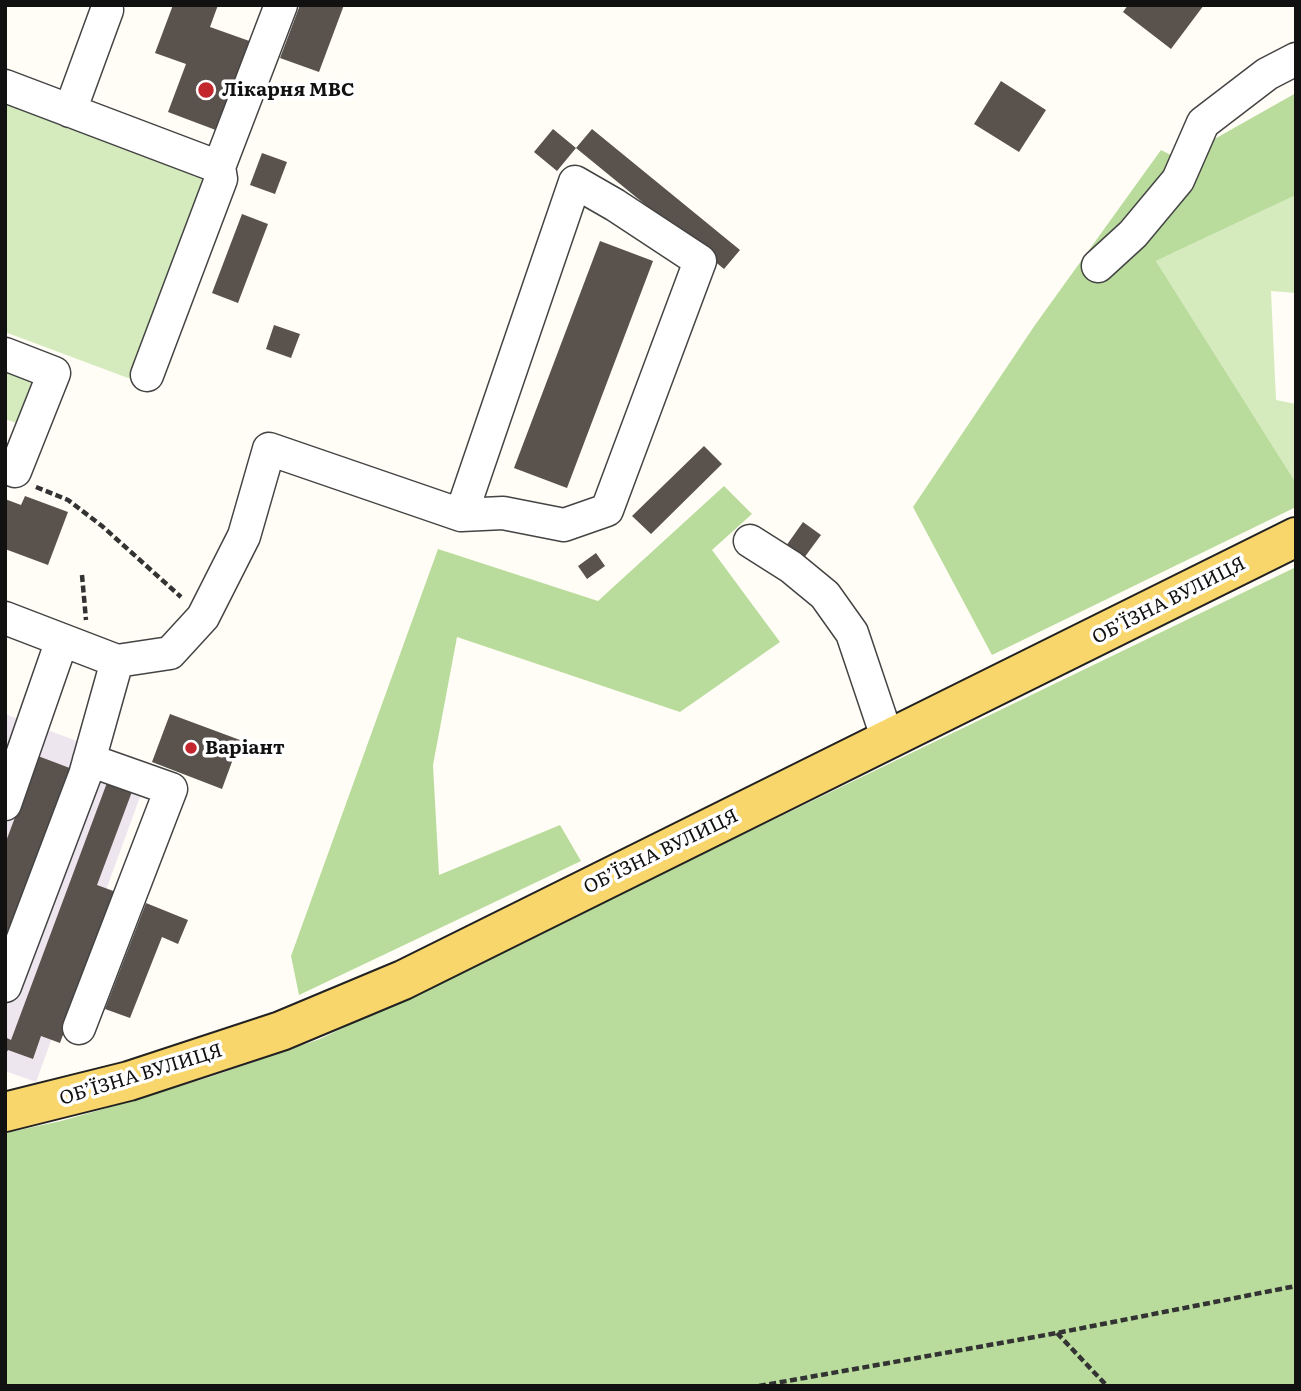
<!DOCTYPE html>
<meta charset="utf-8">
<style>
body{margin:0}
#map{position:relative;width:1301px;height:1391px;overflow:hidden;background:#fffdf5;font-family:Literata,serif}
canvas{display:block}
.frame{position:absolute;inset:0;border:7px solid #111;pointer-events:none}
</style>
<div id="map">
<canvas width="1301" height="1391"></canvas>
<div class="frame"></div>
</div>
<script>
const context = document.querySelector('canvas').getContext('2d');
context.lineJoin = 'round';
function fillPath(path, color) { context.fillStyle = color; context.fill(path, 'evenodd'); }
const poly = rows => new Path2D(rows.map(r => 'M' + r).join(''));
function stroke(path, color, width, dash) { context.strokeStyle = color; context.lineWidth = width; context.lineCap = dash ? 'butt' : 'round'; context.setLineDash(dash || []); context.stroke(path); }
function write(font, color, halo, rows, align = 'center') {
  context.font = font + ' Literata,serif'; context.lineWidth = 7; context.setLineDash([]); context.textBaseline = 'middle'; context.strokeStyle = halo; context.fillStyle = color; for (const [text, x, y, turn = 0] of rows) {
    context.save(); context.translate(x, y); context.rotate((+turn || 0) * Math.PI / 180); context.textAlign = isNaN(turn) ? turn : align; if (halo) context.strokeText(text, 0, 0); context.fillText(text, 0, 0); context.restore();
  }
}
fillPath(poly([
 [5,714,90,746,144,786,36,1082,5,1071]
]), '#eee6ef');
fillPath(poly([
 [5,93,188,161,207,185,136,381,5,332],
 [1296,195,1296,293,1271,291,1276,400,1296,404,1296,483,1156,261],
 [5,366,34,381,19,424,5,419]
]), '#d5ebbd');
fillPath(poly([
 [1296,93,1296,195,1156,261,1296,483,1296,507,992,655,913,507,1035,325,1161,150,1179,159],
 [724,486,752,514,712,550,780,642,680,712,457,637,433,765,439,875,560,825,581,861,299,995,291,956,438,549,598,601],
 [1296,567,1296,1386,5,1386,5,1133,61,1121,114,1106,210,1077,320,1039]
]), '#b9dc9c');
fillPath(poly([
 [173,5,218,5,210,27,255,43,221,132,168,112,186,64,155,53],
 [300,5,344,5,319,72,280,58],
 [1128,5,1204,5,1171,49,1123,12],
 [1001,81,1046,110,1019,152,974,124],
 [553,129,576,148,557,171,534,152],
 [592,129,740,250,724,269,576,148],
 [262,153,287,162,275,194,250,185],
 [242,214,268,224,238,303,212,293],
 [600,241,653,261,567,488,514,468],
 [274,325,300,334,291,358,266,349],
 [704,446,722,464,651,534,632,516],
 [25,496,68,512,48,565,5,549,5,499,21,505],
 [803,522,821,535,804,558,786,546],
 [596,553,605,566,587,579,578,566],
 [170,714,240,740,222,789,152,762],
 [38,756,75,770,5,957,5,844],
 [108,780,133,789,97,885,116,892,60,1043,41,1036,33,1059,8,1050,5,1055,5,1037,11,1040],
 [146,903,188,920,178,944,162,937,130,1018,105,1009]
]), '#5a524d');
const minor = poly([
 [5,86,219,167,221,179,147,375],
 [70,111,107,10],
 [219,167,281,5],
 [1098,266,1133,234,1178,180,1203,123,1267,74,1296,59],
 [5,354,54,373,15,471,5,467],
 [750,541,791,567,825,595,852,633,888,740],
 [5,618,117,661,170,653,203,617,244,536,269,449,461,515,503,513,564,525,607,510,700,261,615,205,575,182,461,515],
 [5,804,62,640],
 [5,986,85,775,117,661],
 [79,1028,171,789,89,760]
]);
const major = poly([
 [5,1112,129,1081,281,1031,403,980,1296,537]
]);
stroke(minor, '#444', 35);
stroke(major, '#222', 42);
stroke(poly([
 [36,487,68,500,102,526,181,597],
 [82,575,86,620],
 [1057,1333,1107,1386],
 [759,1386,1057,1333,1296,1286]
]), '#333', 4.5, [7, 3.5]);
stroke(minor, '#fff', 32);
stroke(major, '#f9d66b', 38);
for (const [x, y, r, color] of [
 [206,90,9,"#c4262e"],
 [191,748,7,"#c4262e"]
]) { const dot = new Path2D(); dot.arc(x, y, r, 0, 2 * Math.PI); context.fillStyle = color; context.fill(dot); stroke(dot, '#fff', 2.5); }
write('bold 19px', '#111', '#fff', [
 ["Лікарня МВС",222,90],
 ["Варіант",205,748]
], 'left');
write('19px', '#111', '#fff', [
 ["ОБ’ЇЗНА ВУЛИЦЯ",1169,601,-27],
 ["ОБ’ЇЗНА ВУЛИЦЯ",661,852,-26],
 ["ОБ’ЇЗНА ВУЛИЦЯ",141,1075,-17]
]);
</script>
